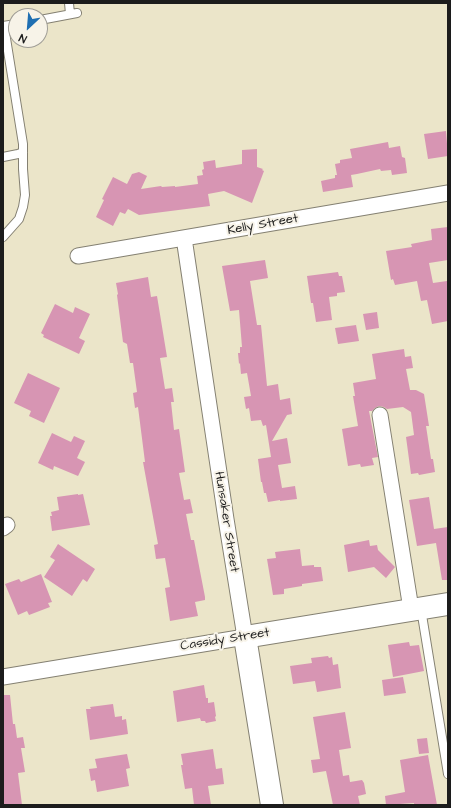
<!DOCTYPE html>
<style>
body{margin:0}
#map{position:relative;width:451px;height:808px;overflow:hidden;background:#ebe5c9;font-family:"Architects Daughter",sans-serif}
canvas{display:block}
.frame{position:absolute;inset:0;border:4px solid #1c1c1c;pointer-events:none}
.north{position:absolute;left:8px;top:8px;width:40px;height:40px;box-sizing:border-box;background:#f7f3e8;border:1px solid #9f9d96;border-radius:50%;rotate:206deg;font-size:11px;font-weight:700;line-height:16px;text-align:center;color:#1c1c1c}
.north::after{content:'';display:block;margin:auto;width:14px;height:18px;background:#1f6fb2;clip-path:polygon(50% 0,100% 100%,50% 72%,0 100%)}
</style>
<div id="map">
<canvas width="451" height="808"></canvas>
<div class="frame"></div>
<div class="north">N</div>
</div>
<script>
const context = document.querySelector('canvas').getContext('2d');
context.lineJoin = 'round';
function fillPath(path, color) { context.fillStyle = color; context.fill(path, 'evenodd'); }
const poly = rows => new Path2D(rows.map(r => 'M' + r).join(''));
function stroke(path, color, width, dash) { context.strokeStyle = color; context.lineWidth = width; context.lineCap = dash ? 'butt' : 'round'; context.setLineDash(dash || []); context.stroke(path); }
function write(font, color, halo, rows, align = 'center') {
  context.font = font + ' "Architects Daughter",sans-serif'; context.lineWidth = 4; context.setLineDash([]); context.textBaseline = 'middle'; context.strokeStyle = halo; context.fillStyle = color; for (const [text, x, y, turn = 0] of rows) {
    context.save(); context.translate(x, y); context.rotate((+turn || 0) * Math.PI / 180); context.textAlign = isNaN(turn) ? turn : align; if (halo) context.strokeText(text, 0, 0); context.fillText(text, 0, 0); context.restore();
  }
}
fillPath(poly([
 [446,131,448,156,428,159,424,134],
 [388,142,389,148,400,146,402,157,405,158,407,173,392,175,391,170,381,171,380,169,357,174,351,175,353,187,323,192,321,181,335,178,335,175,337,175,335,164,340,163,340,160,352,158,350,149],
 [257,149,257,167,263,169,262,170,264,171,252,203,224,191,208,194,210,206,139,215,128,209,125,214,120,212,113,226,96,217,104,200,102,199,113,177,127,184,132,174,139,172,147,176,141,189,161,186,162,187,175,186,175,187,198,184,197,176,203,175,202,170,204,169,203,162,215,160,216,168,242,164,242,150],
 [448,227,448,260,429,263,433,283,447,281,448,321,432,324,427,300,421,301,417,281,395,285,393,279,391,280,386,251,412,247,411,244,432,240,431,229],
 [265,260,268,278,250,281,257,325,261,325,267,386,278,384,280,400,290,398,292,414,287,415,272,441,287,438,291,463,278,465,282,488,295,486,297,499,280,501,280,500,268,502,266,493,264,493,262,482,261,482,258,459,271,457,266,425,263,426,261,420,251,421,249,408,246,409,244,397,251,396,247,373,241,374,240,363,239,364,238,353,240,353,240,347,242,347,239,310,230,311,222,266],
 [338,272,339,276,342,276,345,292,337,293,337,296,329,297,332,320,316,322,313,303,311,303,307,276],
 [148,277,151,297,157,296,167,357,160,358,165,389,172,388,174,402,171,402,174,430,179,429,185,472,179,473,184,500,190,499,193,513,186,514,191,540,194,540,205,597,205,600,195,602,198,616,170,621,165,588,170,587,165,558,156,559,154,545,158,544,143,462,145,462,138,407,135,408,133,393,137,392,133,363,130,363,127,344,123,342,117,295,118,294,116,283],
 [55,304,73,313,75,307,90,314,79,338,85,341,79,354,43,337,44,335,41,333],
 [377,312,379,328,366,330,363,314],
 [356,325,359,341,338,344,335,328],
 [404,349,405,357,411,356,413,368,406,369,410,390,416,390,424,394,429,426,426,426,431,459,433,459,435,472,419,475,418,473,411,474,406,437,414,435,411,412,403,407,387,409,384,407,379,406,375,408,372,411,369,411,378,457,372,458,374,465,361,467,360,464,348,466,342,429,358,426,353,396,355,396,353,383,376,379,372,354],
 [28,373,60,388,44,423,29,416,31,411,14,403],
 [52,433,71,442,74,436,85,441,77,458,85,462,78,476,54,466,53,470,38,463],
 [78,494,78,495,83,494,90,525,52,531,50,516,52,516,51,512,59,510,57,497],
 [429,497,434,529,448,527,448,580,442,580,436,543,417,546,409,500],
 [369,540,370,546,377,545,378,550,395,567,386,578,374,567,348,572,344,545],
 [58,544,95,569,87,582,83,579,72,596,44,577,55,560,50,557],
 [300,549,302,566,314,565,314,567,321,567,323,581,302,584,302,586,284,589,284,594,273,595,267,559,276,558,275,552],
 [41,574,52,602,48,603,50,607,29,615,27,611,18,615,5,584,19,579,21,582],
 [409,642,410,646,419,645,424,671,393,677,388,645],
 [328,656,329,658,332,657,333,665,338,664,341,688,317,692,315,681,293,684,290,666,312,663,311,658],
 [403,677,406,693,384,696,382,680],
 [204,685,206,698,208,698,208,703,214,702,216,716,215,717,216,721,206,723,205,721,201,721,200,718,177,722,173,691],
 [3,695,10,695,13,724,15,724,17,738,23,737,25,748,21,748,25,772,18,773,22,805,3,805],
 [113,704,115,717,122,716,122,720,126,719,128,734,90,740,86,709,91,709,90,707],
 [345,712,351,748,339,750,343,776,349,775,350,782,362,780,364,783,366,794,358,796,360,805,333,805,326,771,313,773,311,760,320,759,313,717],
 [427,738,429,753,419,754,417,739],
 [213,749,216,769,222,768,224,784,208,786,211,805,194,805,192,788,185,789,181,765,183,765,181,754],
 [127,754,130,768,126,769,129,786,97,792,95,780,91,781,89,769,97,768,95,759],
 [428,755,437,805,414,805,414,803,386,805,385,796,405,792,400,760]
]), '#d795b3');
const service = poly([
 [69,3,70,14],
 [40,20,77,13],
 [3,26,16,24],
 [3,157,18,154,23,152],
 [3,237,19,219,23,207,25,195,23,169,23,144,4,26],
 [421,609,448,774]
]);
const minor = poly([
 [78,256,448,193],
 [380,415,411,609],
 [3,528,7,525],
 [3,677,245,637,226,519,184,238]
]);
const secondary = poly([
 [272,805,245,637,448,604]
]);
stroke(service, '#848072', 10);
stroke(minor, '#848072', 17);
stroke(secondary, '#848072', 24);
stroke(service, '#fff', 8);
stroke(minor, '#fff', 15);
stroke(secondary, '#fff', 22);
write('13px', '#1c1c1c', '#f7f3e8', [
 ["Kelly Street",263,225,-10],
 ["Hunsaker Street",226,522,81],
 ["Cassidy Street",225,640,-9]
]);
</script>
